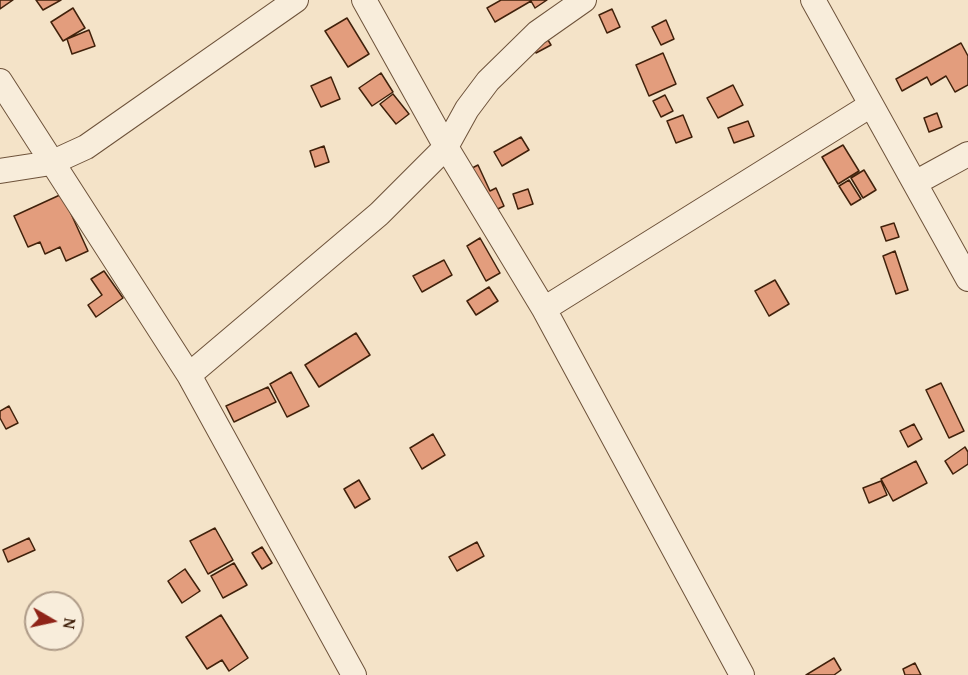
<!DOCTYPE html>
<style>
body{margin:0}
#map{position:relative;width:968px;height:675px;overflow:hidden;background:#f4e3c8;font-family:"Gentium Book Plus",serif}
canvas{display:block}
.north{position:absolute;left:24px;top:591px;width:60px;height:60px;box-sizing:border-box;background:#f8eddb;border:2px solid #ae9b88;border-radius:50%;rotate:99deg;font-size:16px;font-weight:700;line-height:24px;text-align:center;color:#40210b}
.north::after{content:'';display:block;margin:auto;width:21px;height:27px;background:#8f2418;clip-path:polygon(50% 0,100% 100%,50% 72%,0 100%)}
</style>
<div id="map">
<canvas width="968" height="675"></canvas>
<div class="north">N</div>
</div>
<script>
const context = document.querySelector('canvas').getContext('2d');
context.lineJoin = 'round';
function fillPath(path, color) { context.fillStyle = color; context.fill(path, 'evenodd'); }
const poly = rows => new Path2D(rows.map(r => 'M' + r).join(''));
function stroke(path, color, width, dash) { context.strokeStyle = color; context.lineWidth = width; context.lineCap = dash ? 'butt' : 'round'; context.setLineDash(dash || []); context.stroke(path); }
const building = poly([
 [0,0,13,0,0,9,0,0],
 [36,0,61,0,43,10,36,0],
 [501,0,547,0,535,8,531,1,495,22,487,8,501,0],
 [73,8,85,28,63,41,51,22,73,8],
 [612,9,620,27,607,33,599,15,612,9],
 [347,18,369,54,348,67,325,31,347,18],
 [666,20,674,39,661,45,652,27,666,20],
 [89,30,95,46,72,54,67,39,89,30],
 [545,35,551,45,536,53,531,43,545,35],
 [961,43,968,56,968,85,955,92,946,76,931,85,927,77,902,91,896,79,961,43],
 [663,53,676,84,649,96,636,65,663,53],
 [381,73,393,92,372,106,359,88,381,73],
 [331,77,340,99,321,107,311,86,331,77],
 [733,85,743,105,718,118,707,98,733,85],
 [393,94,409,114,396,124,380,104,393,94],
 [665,95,673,111,661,117,653,101,665,95],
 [937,113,942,127,929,132,924,118,937,113],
 [683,115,692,137,676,143,667,121,683,115],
 [748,121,754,136,734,143,728,128,748,121],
 [521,137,529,150,502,166,494,152,521,137],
 [843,145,859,171,838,184,822,157,843,145],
 [324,146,329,162,315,167,310,151,324,146],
 [478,165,490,191,496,188,504,206,477,219,457,176,478,165],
 [864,170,876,190,863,198,851,178,864,170],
 [849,180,861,199,851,205,839,186,849,180],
 [528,189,533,204,518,209,513,194,528,189],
 [62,194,88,251,66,261,60,247,45,254,40,242,28,247,14,216,62,194],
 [894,223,899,237,886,241,881,227,894,223],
 [480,238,500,273,486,281,467,246,480,238],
 [895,251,908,290,896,294,883,256,895,251],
 [444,260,452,275,422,292,413,276,444,260],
 [104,271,123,298,96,317,88,305,102,295,91,279,104,271],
 [775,280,789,304,769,316,755,291,775,280],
 [489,287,498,301,476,315,467,301,489,287],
 [356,333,370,355,319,387,305,365,356,333],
 [291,372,309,406,287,417,270,384,291,372],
 [941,383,964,431,949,438,926,390,941,383],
 [268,387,276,402,234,422,226,406,268,387],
 [9,406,18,423,6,429,0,418,0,411,9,406],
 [914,424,922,439,908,447,900,431,914,424],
 [433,434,445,455,422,469,410,448,433,434],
 [965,447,968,452,968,464,953,474,945,461,965,447],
 [916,461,927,483,893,501,881,479,916,461],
 [359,480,370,499,355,508,344,489,359,480],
 [881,481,887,495,869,503,863,488,881,481],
 [215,528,233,560,208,574,190,541,215,528],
 [29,538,35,550,8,562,3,550,29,538],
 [477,542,484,556,457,571,449,557,477,542],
 [262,547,272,563,262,569,252,553,262,547],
 [234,563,247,585,223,598,211,576,234,563],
 [185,569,200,591,182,603,168,581,185,569],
 [221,615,248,658,229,671,222,660,207,669,186,637,221,615],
 [834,658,841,670,834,675,806,675,834,658],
 [915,663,921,675,905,675,903,669,915,663]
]);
fillPath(building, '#e39d7d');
stroke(building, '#40210b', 1.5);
const minor = poly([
 [364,0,446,147,544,309,742,675],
 [813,0,968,279],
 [0,81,189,375,354,675],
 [0,171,51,163,86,147,296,0],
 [915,183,968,154],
 [544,309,871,105],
 [189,375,379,214,446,147,467,109,488,81,537,33,584,0]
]);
stroke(minor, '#6d523a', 26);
stroke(minor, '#f8eddb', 24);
</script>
